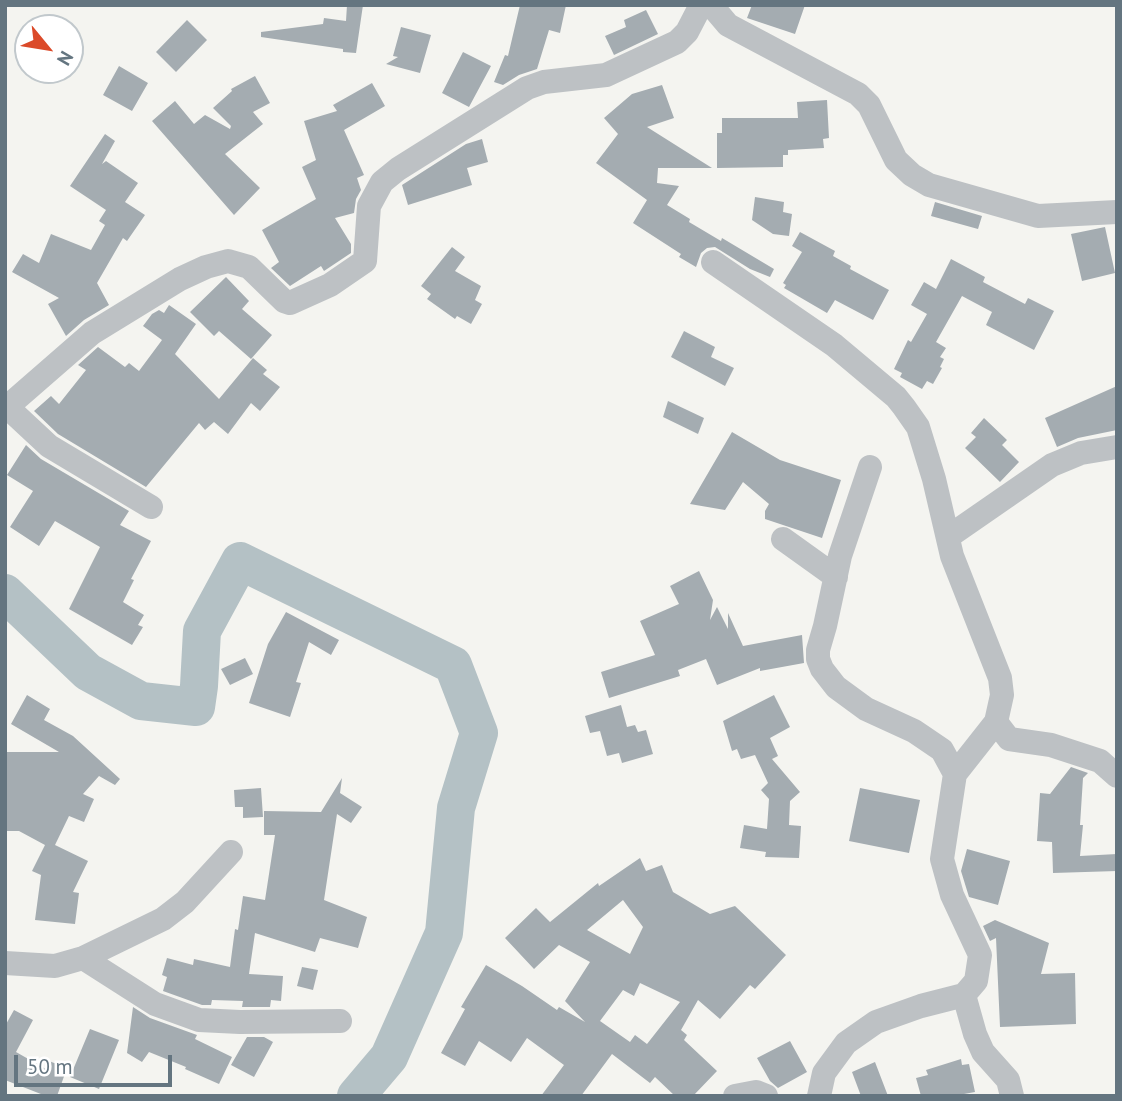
<!DOCTYPE html>
<style>
body{margin:0}
#map{position:relative;width:1122px;height:1101px;overflow:hidden;background:#f4f4f0;font-family:"PT Sans",sans-serif}
canvas{display:block}
.frame{position:absolute;inset:0;border:7px solid #647580;pointer-events:none}
.north{position:absolute;left:14px;top:14px;width:70px;height:70px;box-sizing:border-box;background:#fff;border:2px solid #c1c8cc;border-radius:50%;rotate:120deg;font-size:19px;font-weight:700;line-height:28px;text-align:center;color:#647580}
.north::after{content:'';display:block;margin:auto;width:24px;height:32px;background:#db4a29;clip-path:polygon(50% 0,100% 100%,50% 72%,0 100%)}
.scale{position:absolute;left:14px;top:1055px;width:158px;height:32px;box-sizing:border-box;border:4px solid #647580;border-top:0;padding-left:9px;font-size:21px;line-height:24px;white-space:nowrap;color:#647580;-webkit-text-stroke:5px #fff;paint-order:stroke}
</style>
<div id="map">
<canvas width="1122" height="1101"></canvas>
<div class="frame"></div>
<div class="north">N</div>
<div class="scale">50 m</div>
</div>
<script>
const context = document.querySelector('canvas').getContext('2d');
context.lineJoin = 'round';
const poly = rows => new Path2D(rows.map(r => 'M' + r).join(''));
function stroke(path, color, width, dash) { context.strokeStyle = color; context.lineWidth = width; context.lineCap = dash ? 'butt' : 'round'; context.setLineDash(dash || []); context.stroke(path); }
function fillPath(path, color) { context.fillStyle = color; context.fill(path, 'evenodd'); }
stroke(poly([
 [5,593,88,672,141,701,196,707,199,686,202,631,240,561,453,665,479,733,456,808,444,933,389,1057,356,1096]
]), '#b4c1c5', 38);
fillPath(poly([
 [347,5,363,5,356,53,343,52,343,49,261,37,261,32,323,24,324,18,346,21],
 [520,5,566,5,560,33,549,30,537,69,519,75,503,85,494,82,505,55,508,56],
 [752,5,805,5,795,34,747,18],
 [646,10,658,34,614,55,605,36,626,27,624,20],
 [187,20,207,40,176,72,156,52],
 [401,27,431,35,420,73,386,64,398,57,393,56],
 [463,52,491,66,469,107,442,93],
 [119,66,148,83,132,111,103,95],
 [255,76,270,103,253,112,263,124,225,154,260,188,234,215,152,121,175,101,194,124,205,115,230,129,231,126,213,108,232,91,231,89],
 [372,83,385,106,344,130,364,175,357,178,361,190,356,199,354,213,335,218,351,244,351,253,324,271,321,266,290,286,271,268,279,262,262,230,316,199,302,167,316,160,304,121,337,111,333,105],
 [662,85,674,118,647,127,712,168,658,168,657,183,679,186,667,205,690,219,689,222,721,241,722,238,774,269,770,277,750,269,715,247,707,248,701,253,696,267,679,257,681,254,633,223,647,200,596,163,618,134,604,118,632,94],
 [827,100,829,138,823,139,824,148,788,150,788,155,783,155,783,167,717,168,717,133,722,133,722,118,798,118,797,102],
 [105,134,115,141,102,164,106,161,138,183,125,202,145,215,127,241,123,238,97,283,109,305,84,320,66,336,48,304,59,298,12,272,23,254,39,263,51,234,91,250,105,225,99,221,106,210,70,186],
 [482,139,488,162,467,168,472,185,408,205,402,185,466,144],
 [755,197,784,202,783,212,792,214,789,236,773,234,752,220],
 [935,202,982,216,978,229,931,216],
 [1105,227,1115,273,1082,281,1071,234],
 [800,232,835,251,833,256,851,266,850,269,889,290,873,320,835,300,827,313,784,288,786,285,783,283,802,252,792,246],
 [452,247,465,257,455,271,481,286,475,300,482,304,471,324,457,316,455,319,427,299,431,294,421,286],
 [951,259,985,277,983,282,1025,304,1028,298,1054,311,1034,350,986,325,992,312,962,296,936,342,946,348,940,357,944,359,940,367,942,368,933,384,927,381,922,389,900,377,902,373,894,369,908,340,911,342,927,314,911,305,924,282,936,289],
 [226,277,249,301,242,309,272,335,251,359,219,331,214,336,190,312],
 [169,305,196,324,175,354,219,399,253,358,267,370,263,374,280,387,260,411,251,403,228,434,214,422,205,430,199,423,146,487,58,434,34,411,51,396,59,404,86,370,78,365,98,347,125,367,129,363,139,371,162,340,143,326,152,314,159,310,164,313],
 [684,331,715,347,711,357,734,368,725,386,671,357],
 [1117,386,1117,430,1078,438,1057,447,1045,418],
 [668,401,704,418,698,434,663,417],
 [984,418,1007,440,1002,445,1019,462,1000,482,965,448,976,437,971,433],
 [732,432,780,460,841,480,822,538,765,519,765,511,769,504,743,482,725,510,690,504],
 [26,445,41,459,129,511,120,525,151,541,131,579,134,580,123,602,144,615,138,625,143,627,132,645,69,609,100,547,55,521,39,546,10,527,33,491,7,475],
 [699,571,713,600,710,620,717,607,728,629,728,613,743,646,802,635,804,663,760,671,760,668,717,685,706,659,678,670,680,676,609,698,601,672,655,655,640,621,679,604,670,586],
 [286,612,339,640,331,655,309,642,296,682,301,683,290,717,249,703,268,644],
 [245,658,253,674,230,685,221,669],
 [27,695,50,709,44,720,73,736,120,779,115,785,99,776,83,794,94,799,84,822,69,816,55,845,88,861,73,892,79,893,75,924,35,920,41,875,32,871,45,845,19,831,5,831,7,752,59,752,11,724],
 [774,695,790,727,770,738,778,756,772,759,800,792,790,801,789,825,801,826,799,858,765,857,766,852,740,848,744,825,767,829,769,799,761,790,768,783,755,755,741,759,737,749,732,751,723,721],
 [621,705,627,727,635,725,638,732,646,730,653,754,622,763,619,753,607,756,600,731,590,733,585,716],
 [1071,767,1088,773,1083,778,1080,825,1083,825,1080,856,1117,854,1117,871,1053,873,1052,842,1037,841,1040,793,1050,794],
 [342,778,340,793,362,807,351,823,337,814,324,900,367,917,358,948,320,938,315,952,255,933,249,974,283,976,281,1001,271,1000,270,1007,242,1007,243,1001,212,1000,211,1005,202,1005,163,991,167,977,162,975,167,958,193,965,194,959,230,967,235,929,238,930,243,896,265,900,275,835,264,835,264,811,321,812],
 [261,788,263,817,243,818,243,807,235,807,234,790],
 [860,788,920,800,909,853,849,841],
 [967,849,1010,861,998,905,969,897,961,871],
 [640,858,646,871,662,865,673,892,710,914,735,906,786,955,755,989,750,985,720,1019,698,1000,681,1030,687,1035,684,1040,717,1071,693,1096,675,1096,655,1077,650,1083,612,1054,581,1096,541,1096,564,1065,527,1038,511,1062,479,1041,465,1066,441,1053,465,1009,461,1007,486,965,522,986,557,1010,559,1007,585,1022,565,1001,590,962,559,945,534,969,505,938,536,908,550,922,598,883,599,886],
 [623,900,643,927,630,954,587,930],
 [640,983,680,1002,647,1044,635,1035,630,1042,600,1021,623,990,634,996],
 [995,920,1049,943,1041,974,1075,973,1076,1024,1000,1027,996,938,990,941,983,926],
 [302,967,318,970,313,990,297,986],
 [133,1007,150,1018,197,1035,195,1039,232,1057,219,1084,185,1069,186,1067,149,1052,142,1062,127,1053],
 [14,1010,33,1020,16,1052,46,1069,49,1061,67,1068,57,1096,46,1096,5,1080,5,1026],
 [90,1029,119,1040,99,1089,70,1077],
 [247,1037,264,1037,273,1042,254,1077,231,1065],
 [790,1041,807,1072,778,1088,770,1081,757,1058],
 [961,1059,962,1065,969,1064,975,1092,953,1096,921,1096,916,1078,928,1075,926,1070],
 [875,1062,888,1096,861,1096,852,1072]
]), '#a4acb1');
stroke(poly([
 [711,5,728,25,858,94,869,105,896,160,912,175,929,185,1038,216,1117,212],
 [713,262,834,345,896,397,904,407,918,427,934,479,952,556,1000,678,1002,695,996,722,955,774,942,859,952,895,980,955,976,981,964,995,921,1006,876,1022,846,1043,824,1073,819,1096],
 [5,405,49,446,151,507],
 [7,407,92,333,180,279,206,267,228,261,249,267,284,301,290,303,330,285,365,261,369,206,382,182,398,169,527,88,544,82,606,75,677,42,687,32,701,5],
 [870,467,840,556,825,626,818,650,818,659,822,669,836,687,866,709,914,731,942,750,955,774],
 [948,537,1052,465,1081,453,1117,447],
 [783,539,836,577],
 [996,722,1009,739,1051,745,1100,761,1117,776],
 [83,958,163,919,185,902,231,852],
 [5,963,55,966,83,958,155,1004,199,1020,240,1022,340,1021],
 [964,995,975,1034,983,1052,1008,1080,1012,1096],
 [735,1096,756,1092,766,1096]
]), '#bdc1c4', 24);
</script>
